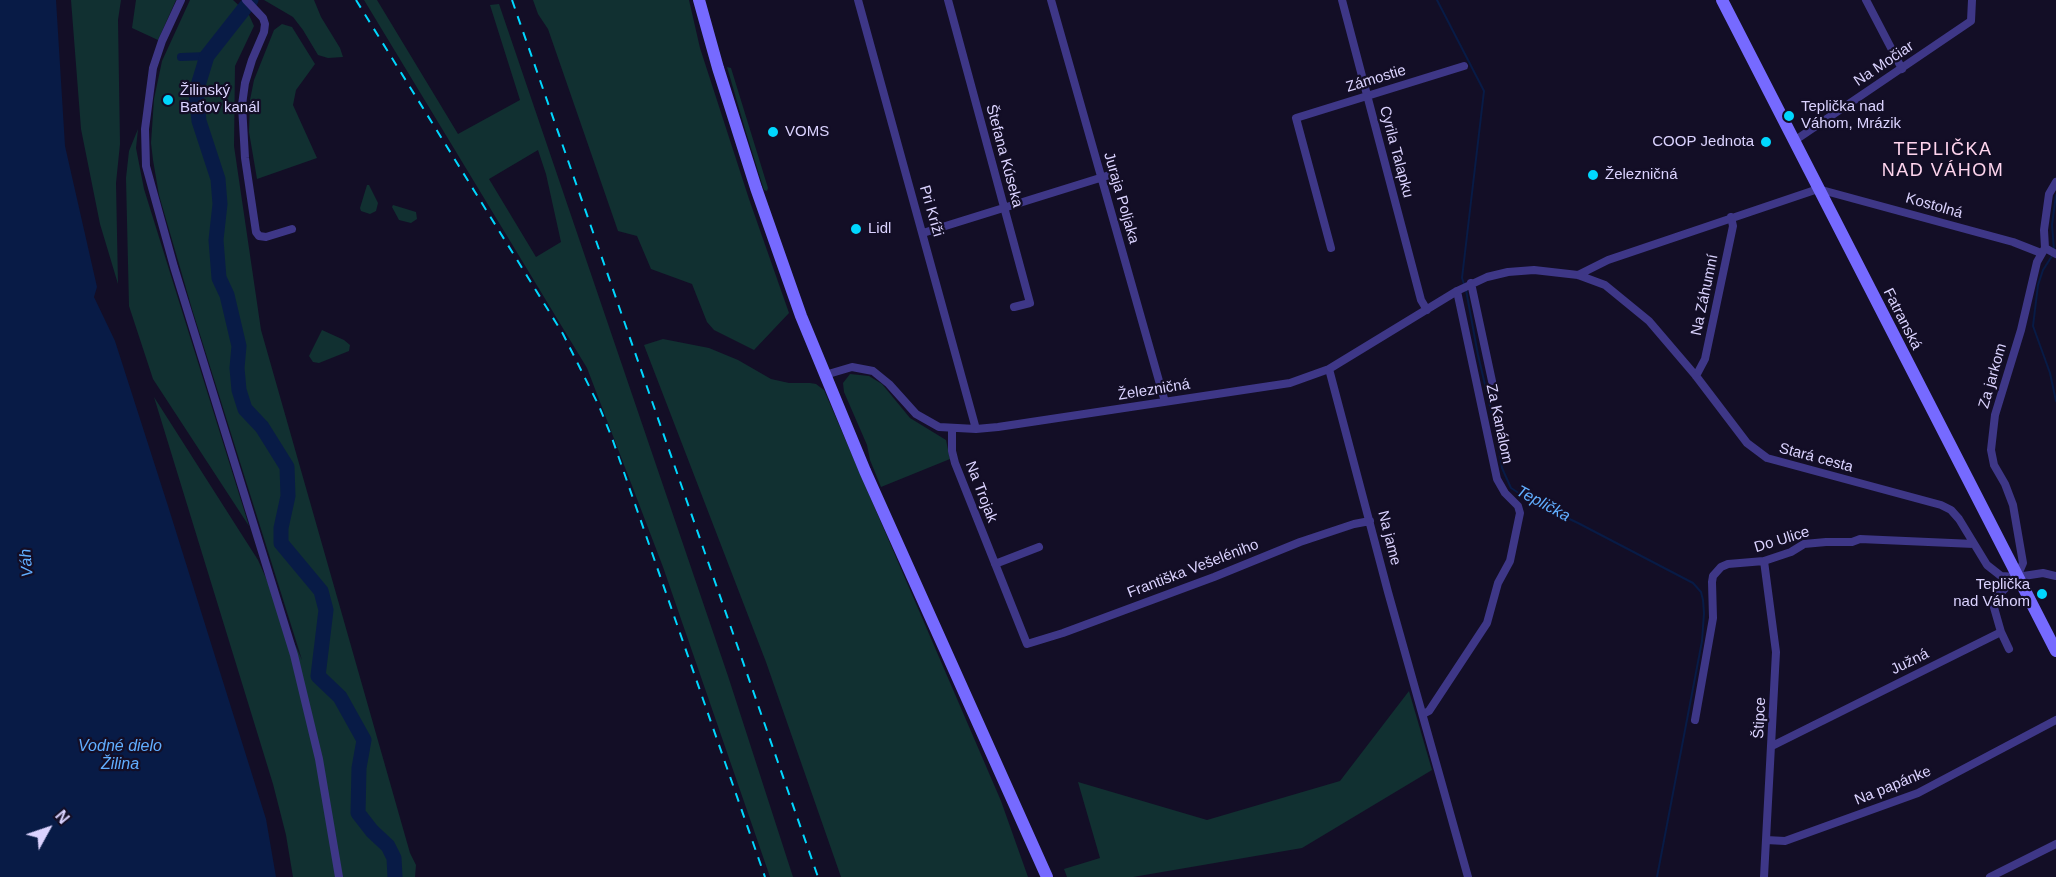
<!DOCTYPE html>
<meta charset="utf-8">
<style>
body{margin:0}
#map{position:relative;width:2056px;height:877px;overflow:hidden;background:#130e26;font-family:Helvetica,sans-serif}
canvas{display:block}
.north{position:absolute;left:18px;top:799px;width:60px;height:60px;-webkit-text-stroke:4px #130e26;paint-order:stroke;rotate:50deg;font-size:16px;font-weight:700;line-height:24px;text-align:center;color:#dbd3ff}
.north::after{content:'';display:block;margin:auto;width:21px;height:27px;background:#dbd3ff;clip-path:polygon(50% 0,100% 100%,50% 72%,0 100%)}
</style>
<div id="map">
<canvas width="2056" height="877"></canvas>
<div class="north">N</div>
</div>
<script>
const context = document.querySelector('canvas').getContext('2d');
context.lineJoin = 'round';
function fillPath(path, color) { context.fillStyle = color; context.fill(path, 'evenodd'); }
const poly = rows => new Path2D(rows.map(r => 'M' + r).join(''));
function stroke(path, color, width, dash) { context.strokeStyle = color; context.lineWidth = width; context.lineCap = dash ? 'butt' : 'round'; context.setLineDash(dash || []); context.stroke(path); }
function write(font, color, halo, rows, align = 'center') {
  context.font = font + ' Helvetica,sans-serif'; context.lineWidth = 4.5; context.setLineDash([]); context.textBaseline = 'middle'; context.strokeStyle = halo; context.fillStyle = color; for (const [text, x, y, turn = 0] of rows) {
    context.save(); context.translate(x, y); context.rotate((+turn || 0) * Math.PI / 180); context.textAlign = isNaN(turn) ? turn : align; if (halo) context.strokeText(text, 0, 0); context.fillText(text, 0, 0); context.restore();
  }
}
fillPath(poly([
 [71,0,121,0,118,20,120,144,116,183,118,284,100,224,81,129],
 [136,0,176,0,158,40,132,28],
 [190,0,233,0,249,15,254,26,235,66,234,146,261,330,410,853,416,865,415,877,293,877,286,835,273,784,154,397,258,560,302,660,192,309,159,195,153,160,151,143,154,99,162,61],
 [264,0,314,0,321,17,340,48,343,57,328,58,318,55,303,30,293,17],
 [364,0,377,0,458,134,520,100,490,5,499,4,728,676,793,877,770,877,663,567,587,368],
 [538,150,546,174,561,242,536,257,489,179],
 [533,0,689,0,700,48,749,199,789,313,754,350,714,330,707,322,692,284,651,269,637,236,618,231,548,29,538,14],
 [282,24,292,27,315,64,296,90,293,105,317,158,257,179,249,132,250,100,254,80,274,30],
 [727,67,731,68,768,188,767,191,764,190,745,129],
 [138,129,136,148,144,189,249,526,153,379,129,306,126,178,129,151],
 [367,185,369,185,378,203,376,211,370,214,361,211,360,208],
 [393,205,416,212,417,219,411,223,399,220,392,207],
 [322,330,344,340,350,345,349,351,319,363,313,362,309,356],
 [663,339,709,348,738,360,771,379,789,383,810,383,816,384,824,390,1001,801,1028,877,841,877,766,662,644,345],
 [850,374,869,376,882,384,910,418,946,440,950,459,881,487,870,460,867,445,844,392,843,383],
 [1409,691,1432,770,1302,848,1133,877,1067,877,1064,869,1100,858,1078,782,1207,820,1340,781]
]), '#113031');
fillPath(poly([
 [0,0,56,0,65,146,97,287,94,297,115,341,168,506,266,819,276,877,0,877]
]), '#081b46');
stroke(poly([
 [1437,0,1484,91,1462,278,1464,284],
 [2054,250,2052,225,2056,195],
 [2052,256,2043,270,2038,285,2033,326,2050,373,2056,401],
 [1466,290,1478,355,1498,440,1502,468,1511,488,1531,501,1578,523,1693,583,1701,592,1703,600,1704,613,1702,641,1657,877]
]), '#081b46', 2);
stroke(poly([
 [181,57,207,56]
]), '#081b46', 8);
stroke(poly([
 [251,0,207,56,196,92,199,121,218,179,220,204,216,240,219,278,227,295,239,346,237,368,239,390,245,409,262,427,287,467,288,496,281,528,281,543,321,591,326,610,318,676,340,697,364,740,359,768,358,813,372,831,388,846,394,858,395,877]
]), '#081b46', 15);
stroke(poly([
 [181,0,162,41,153,68,145,129,146,166,174,267,294,655,319,759,339,877],
 [246,0,263,18,265,24,264,32,252,60,245,83,242,105,245,158,256,232,259,236,266,237,292,229],
 [858,0,976,429],
 [948,0,1030,303,1014,307],
 [1051,0,1165,402],
 [1342,0,1421,300,1427,310],
 [1866,0,1902,69],
 [1794,141,1971,21,1972,0],
 [923,233,1116,173],
 [1331,248,1296,118,1464,66],
 [2045,248,2056,254],
 [1578,275,1608,260,1818,189,2013,242,2041,253],
 [1471,283,1492,381],
 [1329,369,1388,592,1468,877],
 [825,375,852,367,873,371,889,384,916,414,939,427,976,429,998,427,1290,383,1329,369,1457,291,1487,277,1508,272,1534,270,1578,275,1605,285,1649,321,1696,376,1747,443,1767,458,1941,505,1951,510,1959,519,1987,565,2001,576,2017,577,2043,573,2056,576],
 [1696,376,1705,359,1733,226,1731,217],
 [952,429,952,451,955,463,1027,644,1063,633,1214,577,1300,542,1354,524,1370,521],
 [995,564,1039,547],
 [2001,632,2009,649],
 [1423,714,1429,711,1487,623,1498,583,1510,561,1520,513,1518,506,1505,493,1497,479,1457,291],
 [1695,720,1713,618,1712,582,1713,576,1721,567,1728,564,1764,561,1791,552,1804,544,1826,542,1852,542,1860,539,1974,544],
 [1772,746,2001,632,1993,604,1994,599,2017,577,2023,563,2013,505,2005,484,1994,465,1991,450,1995,415,2021,330,2037,262,2045,248,2044,230,2049,194,2056,182],
 [1766,840,1785,841,1918,793,2056,720],
 [1764,877,1776,652,1764,561],
 [1990,877,2056,844]
]), '#3e3787', 8);
stroke(poly([
 [699,0,718,68,756,188,801,316,865,471,1047,877],
 [1722,0,2056,651]
]), '#766aff', 12);
stroke(poly([
 [356,0,563,334,599,406,612,438,765,877],
 [512,0,818,877]
]), '#00d7fe', 2, [9, 8]);
for (const [x, y, r, color] of [
 [168,100,6,"#00d7fe"],
 [1789,116,6,"#00d7fe"],
 [773,132,6,"#00d7fe"],
 [1766,142,6,"#00d7fe"],
 [1593,175,6,"#00d7fe"],
 [856,229,6,"#00d7fe"],
 [2042,594,6,"#00d7fe"]
]) { const dot = new Path2D(); dot.arc(x, y, r, 0, 2 * Math.PI); context.fillStyle = color; context.fill(dot); stroke(dot, '#130e26', 2); }
write('15px', '#dbd3ff', '#130e26', [
 ["Na Močiar",1884,64,-34],
 ["Zámostie",1376,79,-17],
 ["Cyrila Talapku",1396,152,75],
 ["Štefana Kúseka",1004,156,75],
 ["Juraja Poljaka",1121,198,74],
 ["Kostolná",1934,206,16],
 ["Pri Kríži",931,211,74],
 ["Na Záhumní",1705,295,-78],
 ["Fatranská",1902,319,63],
 ["Za jarkom",1993,376,-74],
 ["Železničná",1154,390,-9],
 ["Za Kanálom",1499,424,78],
 ["Stará cesta",1816,458,15],
 ["Na Trojak",981,492,69],
 ["Na jame",1389,538,76],
 ["Do Ulice",1782,540,-17],
 ["Františka Vešeléniho",1193,569,-21],
 ["Južná",1910,662,-26],
 ["Štipce",1760,718,-87],
 ["Na papánke",1893,786,-22]
]);
write('15px', '#dbd3ff', '#130e26', [
 ["Žilinský",180,91],
 ["Baťov kanál",180,108],
 ["Teplička nad",1801,107],
 ["Váhom, Mrázik",1801,124],
 ["VOMS",785,132],
 ["COOP Jednota",1754,142,"right"],
 ["Železničná",1605,175],
 ["Lidl",868,229],
 ["Teplička",2030,585,"right"],
 ["nad Váhom",2030,602,"right"]
], 'left');
write('italic 16px', '#61aeff', '#130e26', [
 ["Teplička",1543,504,28],
 ["Váh",27,563,-95],
 ["Vodné dielo",120,747],
 ["Žilina",120,765]
]);
context.letterSpacing = '1.5px';
write('18px', '#ffd5ee', '#130e26', [
 ["TEPLIČKA",1943,150],
 ["NAD VÁHOM",1943,171]
]);
context.letterSpacing = '0px';
</script>
